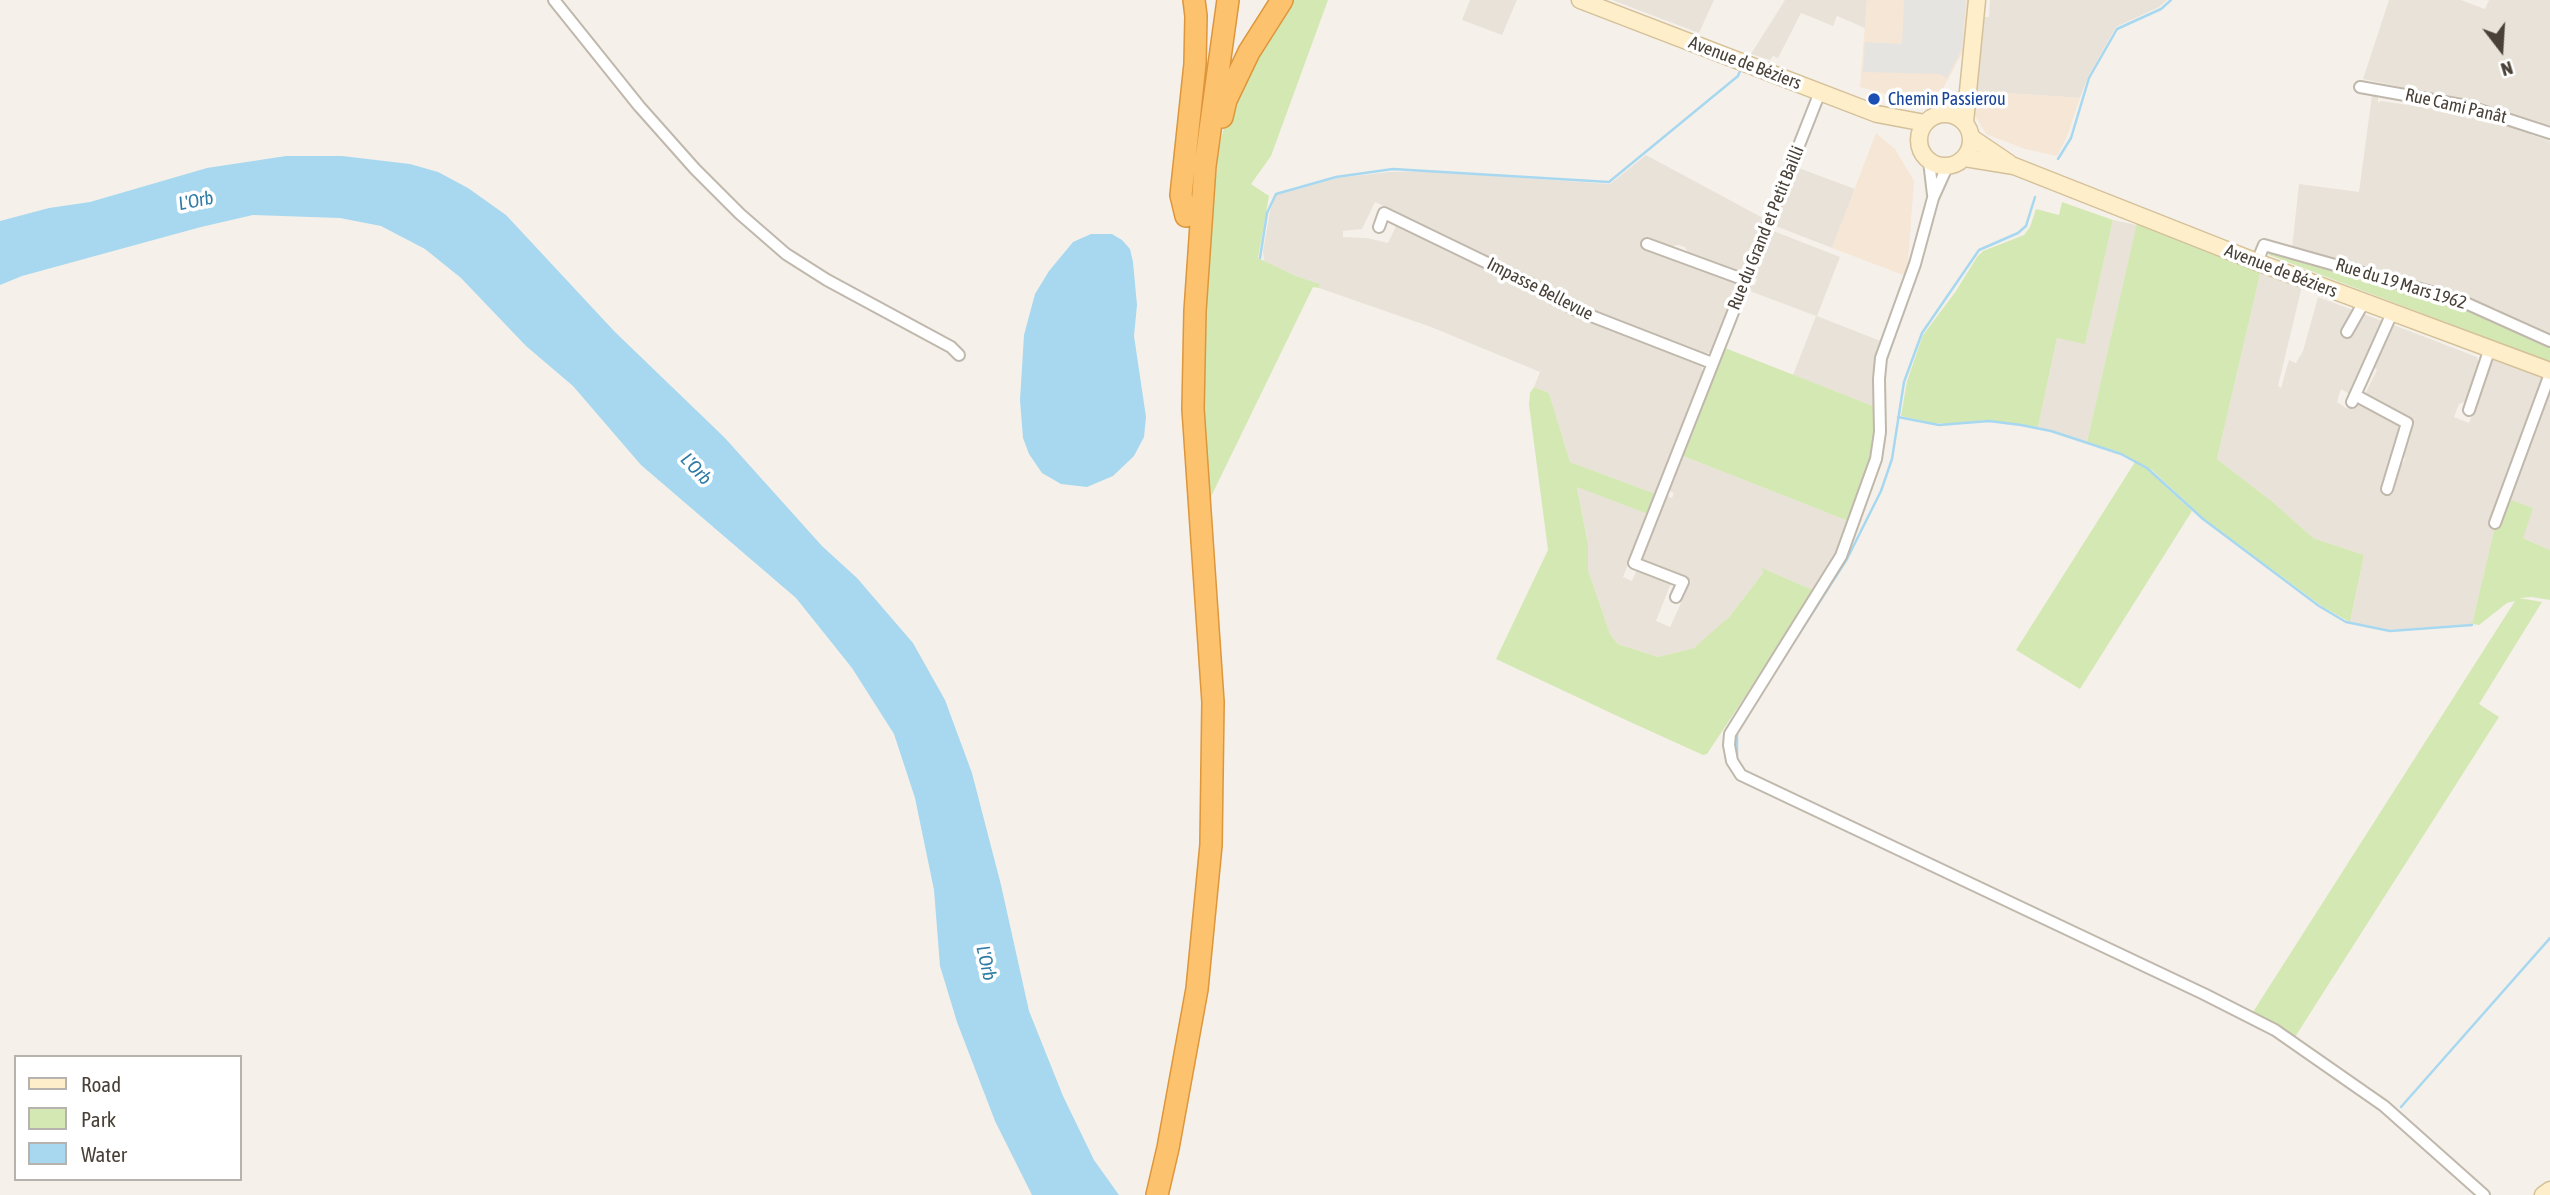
<!DOCTYPE html>
<meta charset="utf-8">
<style>
body{margin:0}
#map{position:relative;width:2550px;height:1195px;overflow:hidden;background:#f5f1ea;font-family:"Asap Condensed",sans-serif}
canvas{display:block}
.legend{position:absolute;left:14px;top:1055px;width:228px;height:126px;box-sizing:border-box;background:#fff;border:2px solid #b6b3af;margin:0;padding:9px 12px;list-style:none;font-size:21px;color:#494138}
.legend li{display:flex;align-items:center;gap:14px;height:35px}
.legend b{width:35px;border:2px solid #b6b3af}
.north{position:absolute;left:2466px;top:14px;width:70px;height:70px;-webkit-text-stroke:5px #fff;paint-order:stroke;rotate:163deg;font-size:19px;font-weight:700;line-height:28px;text-align:center;color:#494138}
.north::after{content:'';display:block;margin:auto;width:24px;height:32px;background:#494138;clip-path:polygon(50% 0,100% 100%,50% 72%,0 100%)}
</style>
<div id="map">
<canvas width="2550" height="1195"></canvas>
<ul class="legend">
<li><b style="height:9px;background:#feeeca"></b>Road</li>
<li><b style="height:19px;background:#d4e8b3"></b>Park</li>
<li><b style="height:19px;background:#a7d8f0"></b>Water</li>
</ul>
<div class="north">N</div>
</div>
<script>
const context = document.querySelector('canvas').getContext('2d');
context.lineJoin = 'round';
function fillPath(path, color) { context.fillStyle = color; context.fill(path, 'evenodd'); }
const poly = rows => new Path2D(rows.map(r => 'M' + r).join(''));
function stroke(path, color, width, dash) { context.strokeStyle = color; context.lineWidth = width; context.lineCap = dash ? 'butt' : 'round'; context.setLineDash(dash || []); context.stroke(path); }
function write(font, color, halo, rows, align = 'center') {
  context.font = font + ' "Asap Condensed",sans-serif'; context.lineWidth = 7; context.setLineDash([]); context.textBaseline = 'middle'; context.strokeStyle = halo; context.fillStyle = color; for (const [text, x, y, turn = 0] of rows) {
    context.save(); context.translate(x, y); context.rotate((+turn || 0) * Math.PI / 180); context.textAlign = isNaN(turn) ? turn : align; if (halo) context.strokeText(text, 0, 0); context.fillText(text, 0, 0); context.restore();
  }
}
fillPath(poly([
 [1470,0,1517,0,1502,35,1462,20],
 [1612,0,1714,0,1699,33],
 [1785,0,1867,0,1865,28,1837,16,1833,26,1801,13,1778,58,1773,56,1770,60,1751,54],
 [1990,0,2167,0,2159,7,2116,27,2088,77,2080,98,1976,91,1981,17,1989,17],
 [2389,0,2461,0,2485,9,2489,0,2550,0,2550,129,2478,103,2363,79],
 [2372,95,2378,96,2378,103,2381,101,2422,107,2423,103,2466,111,2533,130,2531,135,2550,141,2550,337,2521,325,2497,309,2465,298,2292,248,2299,184,2359,192],
 [1646,155,1763,218,1744,268,1734,271,1689,255,1685,247,1678,245,1669,247,1647,239,1644,246,1738,283,1711,352,1704,354,1583,306,1537,280,1375,202,1362,229,1343,231,1343,237,1367,238,1388,243,1396,226,1527,289,1577,317,1701,366,1703,372,1656,494,1570,462,1549,393,1534,387,1540,372,1431,327,1319,288,1320,284,1296,276,1264,261,1263,251,1270,211,1276,195,1305,187,1336,178,1389,172,1425,171,1610,184],
 [1796,167,1855,189,1832,248,1773,225],
 [2113,220,2137,225,2087,442,2038,427,2057,338,2085,343],
 [1771,230,1840,257,1817,316,1883,342,1874,376,1873,406,1793,375,1816,316,1747,290,1749,285,1755,285,1757,279,1753,276],
 [2261,270,2302,286,2278,386,2281,388,2289,360,2296,363,2303,351,2318,297,2385,322,2351,395,2341,389,2337,402,2346,408,2352,409,2362,401,2404,424,2397,464,2403,463,2405,458,2402,457,2413,424,2364,396,2377,370,2372,365,2391,324,2477,357,2480,366,2469,400,2459,404,2454,417,2469,423,2492,359,2545,379,2495,526,2472,624,2390,630,2350,622,2364,555,2313,538,2274,503,2217,459],
 [2550,384,2550,550,2523,538,2508,499],
 [1683,456,1851,522,1836,557,1815,591,1769,571,1763,573,1729,617,1714,632,1694,648,1658,657,1618,644,1610,634,1588,570,1588,544,1577,486,1648,514,1623,577,1632,581,1637,569,1671,583,1656,621,1670,627,1691,581,1640,561,1666,496,1672,498,1674,493,1669,491]
]), '#e9e2d8');
fillPath(poly([
 [1867,0,1970,0,1967,45,1942,90,1926,98,1907,100,1860,87],
 [1976,91,2037,95,2080,98,2066,139,2057,156,2025,149,1986,134,1974,114],
 [1876,133,1895,149,1914,181,1908,261,1911,263,1906,276,1832,248]
]), '#f6e6d6');
fillPath(poly([
 [1286,0,1328,0,1271,156,1251,184,1269,196,1258,258,1296,276,1320,284,1319,288,1313,287,1205,509,1200,379,1209,240,1219,148,1231,98],
 [2062,202,2113,220,2085,344,2057,338,2038,427,1987,420,1952,424,1932,423,1901,416,1907,381,1923,335,1956,291,1977,257,1983,251,2024,235,2030,227,2036,209,2059,215],
 [2137,223,2261,270,2217,459,2274,503,2313,538,2364,555,2350,622,2323,607,2204,519,2152,470,2119,452,2087,442],
 [2271,249,2463,305,2550,343,2550,362,2269,255],
 [1725,348,1873,406,1875,439,1873,458,1851,522,1683,456],
 [1534,387,1549,393,1570,462,1656,494,1648,514,1577,487,1588,544,1588,570,1610,634,1618,644,1658,657,1694,648,1729,617,1763,573,1762,568,1815,591,1707,754,1703,755,1628,721,1496,659,1548,550,1529,405,1530,393],
 [2135,462,2147,469,2192,511,2080,689,2016,650],
 [2508,499,2533,508,2523,538,2550,550,2550,600,2532,597,2519,598,2542,602,2479,704,2499,717,2295,1037,2253,1012,2515,601,2507,603,2479,625,2472,624,2495,526]
]), '#d4e8b3');
fillPath(poly([
 [1904,0,1966,0,1962,49,1947,78,1940,74,1863,72,1865,42,1902,44]
]), '#e6e4e1');
fillPath(poly([
 [286,156,342,156,410,164,438,172,468,188,506,215,615,332,725,438,822,546,857,578,913,643,945,700,972,773,1001,885,1029,1011,1063,1096,1094,1160,1119,1195,1032,1195,995,1121,957,1022,940,966,934,890,915,798,894,734,852,668,796,598,641,465,573,386,526,346,461,278,425,249,381,226,340,218,253,215,201,227,22,276,0,285,0,221,49,208,90,202,207,168],
 [1091,234,1112,234,1122,240,1130,249,1133,262,1137,305,1134,336,1146,417,1144,437,1134,456,1113,476,1087,487,1061,484,1042,473,1029,454,1023,438,1020,400,1024,335,1035,294,1049,271,1073,242]
]), '#a7d8f0');
stroke(poly([
 [2058,159,2071,138,2089,78,2117,29,2161,9,2171,0],
 [1260,258,1267,213,1276,194,1336,177,1393,169,1609,182,1738,76,1740,71],
 [1898,417,1939,425,1989,421,2021,425,2051,431,2121,454,2147,468,2203,519,2319,606,2346,622,2390,631,2472,625],
 [1774,673,1847,559,1881,491,1892,459,1904,382,1922,333,1979,250,2018,233,2026,226,2035,197],
 [1737,732,1737,758],
 [2401,1107,2550,938]
]), '#a7d8f0', 2.5);
const street = poly([
 [554,0,639,106,695,169,740,214,786,254,827,280,951,347,959,355],
 [2360,87,2467,106,2550,133],
 [1929,161,1933,195],
 [1947,167,1933,198,1915,264,1881,358,1879,379,1880,432,1876,459,1841,556,1730,734,1729,745,1732,761,1741,775,2204,994,2275,1030,2384,1106,2484,1195],
 [1379,227,1384,213,1541,289,1576,310,1712,363],
 [1647,244,1745,280],
 [2257,262,2264,245,2459,300,2550,341],
 [2347,332,2364,302],
 [2355,395,2407,423,2387,489],
 [2352,402,2392,313],
 [2469,410,2490,348],
 [2495,523,2550,374],
 [1676,597,1683,582,1634,563,1820,92]
]);
const secondary = poly([
 [1580,0,1877,114,1925,123],
 '1919 140a26 26 0 1 1 52 0a26 26 0 1 1-52 0Z',
 [1965,122,1977,0],
 [1972,138,2009,163],
 [1965,158,2014,166,2257,262,2550,371],
 [2543,1195,2550,1190]
]);
const highway = poly([
 [1222,117,1226,100,1249,52,1282,0],
 [1186,216,1181,195,1195,64,1196,16,1194,0],
 [1157,1195,1168,1148,1197,989,1211,845,1213,702,1193,409,1195,311,1205,166,1228,0]
]);
stroke(street, '#c0b8ac', 14);
stroke(secondary, '#d4c19a', 19);
stroke(highway, '#dd963c', 24);
stroke(street, '#fff', 10);
stroke(secondary, '#feeeca', 16);
stroke(highway, '#fdc26d', 21);
for (const [x, y, r, color] of [
 [1874,99,7,"#1a4fb4"]
]) { const dot = new Path2D(); dot.arc(x, y, r, 0, 2 * Math.PI); context.fillStyle = color; context.fill(dot); stroke(dot, '#fff', 2.5); }
write('18px', '#494138', '#fff', [
 ["Avenue de Béziers",1745,63,21],
 ["Rue Cami Panât",2456,106,13],
 ["Rue du Grand et Petit Bailli",1766,228,-68],
 ["Avenue de Béziers",2281,271,21],
 ["Rue du 19 Mars 1962",2401,284,17],
 ["Impasse Bellevue",1540,289,27]
]);
write('18px', '#164399', '#fff', [
 ["Chemin Passierou",1888,99]
], 'left');
write('italic 19px', '#2e7ba5', '#fff', [
 ["L'Orb",196,201,-11],
 ["L'Orb",696,469,47],
 ["L'Orb",986,963,77]
]);
</script>
